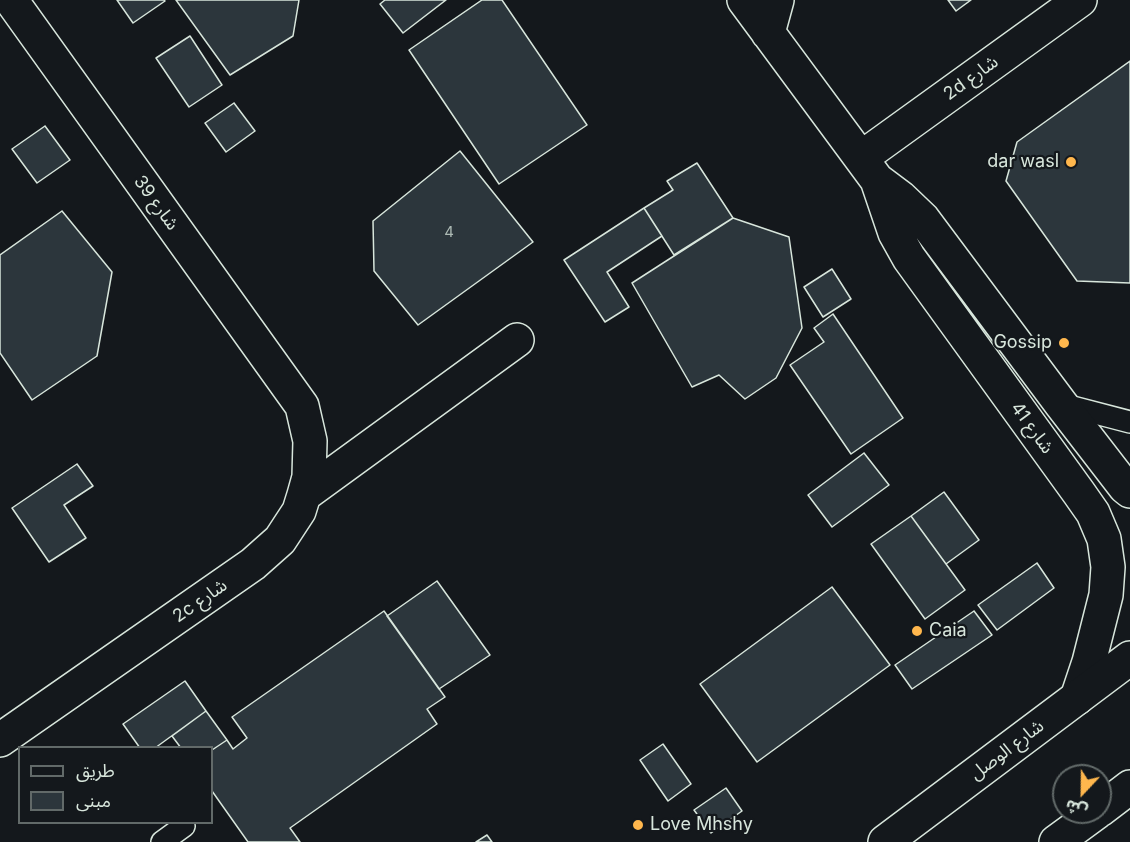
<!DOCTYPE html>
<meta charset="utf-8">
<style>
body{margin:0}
#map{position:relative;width:1130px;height:842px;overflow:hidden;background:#14181c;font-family:Inter,"Noto Sans Arabic",sans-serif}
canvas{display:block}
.legend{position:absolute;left:18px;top:746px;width:195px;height:78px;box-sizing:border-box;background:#14181c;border:2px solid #626a69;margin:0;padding:8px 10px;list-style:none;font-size:18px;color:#d8e6dc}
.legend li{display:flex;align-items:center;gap:12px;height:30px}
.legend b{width:30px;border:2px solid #626a69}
.north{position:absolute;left:1052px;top:764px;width:60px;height:60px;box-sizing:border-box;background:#14181c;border:2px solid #626a69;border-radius:50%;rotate:202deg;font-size:16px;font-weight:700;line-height:24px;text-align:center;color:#d8e6dc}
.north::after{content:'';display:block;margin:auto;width:21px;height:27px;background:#ffb74d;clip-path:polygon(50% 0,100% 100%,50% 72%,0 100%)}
</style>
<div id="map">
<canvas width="1130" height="842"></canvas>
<ul class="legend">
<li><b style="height:8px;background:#14181c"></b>طريق</li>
<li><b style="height:16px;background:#2c363c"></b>مبنى</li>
</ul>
<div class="north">ش</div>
</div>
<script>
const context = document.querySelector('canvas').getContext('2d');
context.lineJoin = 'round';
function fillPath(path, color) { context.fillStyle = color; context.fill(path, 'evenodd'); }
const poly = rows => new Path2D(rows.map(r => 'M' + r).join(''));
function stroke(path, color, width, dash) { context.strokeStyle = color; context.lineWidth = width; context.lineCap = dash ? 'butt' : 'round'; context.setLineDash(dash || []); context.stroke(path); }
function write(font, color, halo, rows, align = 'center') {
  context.font = font + ' Inter,"Noto Sans Arabic",sans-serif'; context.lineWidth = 4.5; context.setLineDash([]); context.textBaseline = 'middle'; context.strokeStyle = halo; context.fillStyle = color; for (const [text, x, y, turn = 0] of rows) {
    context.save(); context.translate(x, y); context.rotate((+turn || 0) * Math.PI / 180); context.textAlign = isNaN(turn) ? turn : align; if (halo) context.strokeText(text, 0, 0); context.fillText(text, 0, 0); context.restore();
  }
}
const building = poly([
 [117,0,164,0,165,1,133,23,117,0],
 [176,0,299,0,293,36,230,75,176,0],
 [385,0,446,0,403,33,380,4,385,0],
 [482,0,502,0,587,125,499,184,409,50,482,0],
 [948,0,971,0,956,11,948,0],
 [190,36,222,85,189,107,156,58,190,36],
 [1130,61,1130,283,1077,281,1006,181,1017,142,1130,61],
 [234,103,255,131,226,152,205,123,234,103],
 [45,126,70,160,37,183,12,149,45,126],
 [460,151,533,242,418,325,374,271,373,221,460,151],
 [697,163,733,218,674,255,644,208,673,190,667,181,697,163],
 [644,208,662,236,607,272,629,307,605,322,564,260,644,208],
 [62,211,112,272,97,356,32,400,0,353,0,255,62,211],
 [733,218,789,237,802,328,776,378,745,399,719,375,692,387,632,283,733,218],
 [832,269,851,299,823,317,804,287,832,269],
 [833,314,903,418,851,454,790,365,824,342,814,328,833,314],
 [864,453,889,485,832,527,808,495,864,453],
 [77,464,93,486,64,505,86,538,49,562,12,508,77,464],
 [944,492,979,540,946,564,911,516,944,492],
 [911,516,965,590,925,619,871,544,911,516],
 [1037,563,1054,588,997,630,978,605,1037,563],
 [437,581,490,655,439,689,387,616,437,581],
 [832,587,890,665,757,762,700,684,832,587],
 [384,611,445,697,427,709,437,724,290,828,300,842,248,842,212,791,212,750,227,740,233,749,247,738,232,717,384,611],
 [974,611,992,635,912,689,895,665,974,611],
 [185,681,206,711,155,748,140,748,123,724,185,681],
 [206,711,227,740,212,750,212,748,181,748,172,736,206,711],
 [663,744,691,784,668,801,640,760,663,744],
 [726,788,742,811,711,833,694,810,726,788],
 [487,835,492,842,476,842,487,835]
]);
fillPath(building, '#2c363c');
stroke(building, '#d8e6dc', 1.5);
const lane = poly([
 [1061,404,1130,422],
 [162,842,184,826]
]);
const street = poly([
 [744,0,877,180,901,198,923,219,1061,404,1125,487,1130,491],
 [768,33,777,0],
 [861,158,1080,0],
 [877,180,895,233,909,258,1079,493,1093,513,1104,539,1108,567,1106,595,1089,662,1077,698],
 [304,495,517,340],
 [0,740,253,564,280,540,299,511,304,495,309,477,310,441,302,406,11,0]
]);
const primary = poly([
 [1100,810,1130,787],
 [885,842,1130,658],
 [1056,842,1097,812]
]);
stroke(lane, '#d8e6dc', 24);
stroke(street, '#d8e6dc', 36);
stroke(primary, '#d8e6dc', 36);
stroke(lane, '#14181c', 21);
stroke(street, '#14181c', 33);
stroke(primary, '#14181c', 33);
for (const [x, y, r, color] of [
 [1071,162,6,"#ffb74d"],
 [1064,343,6,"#ffb74d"],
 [917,631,6,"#ffb74d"],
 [638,825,6,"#ffb74d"]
]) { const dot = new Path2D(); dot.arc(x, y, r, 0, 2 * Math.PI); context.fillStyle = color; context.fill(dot); stroke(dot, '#14181c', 2); }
write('15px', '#adbab4', null, [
 ["4",449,232]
]);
write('18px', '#d8e6dc', '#14181c', [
 ["2d شارع",971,78,-36],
 ["شارع 39",156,203,54],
 ["شارع 41",1032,428,54],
 ["2c شارع",200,601,-35],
 ["شارع الوصل",1007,750,-37]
]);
write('18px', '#d8e6dc', '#14181c', [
 ["dar wasl",1059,162],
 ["Gossip",1052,343],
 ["Caia",929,631,"left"],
 ["Love Mhshy",650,825,"left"]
], 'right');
</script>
